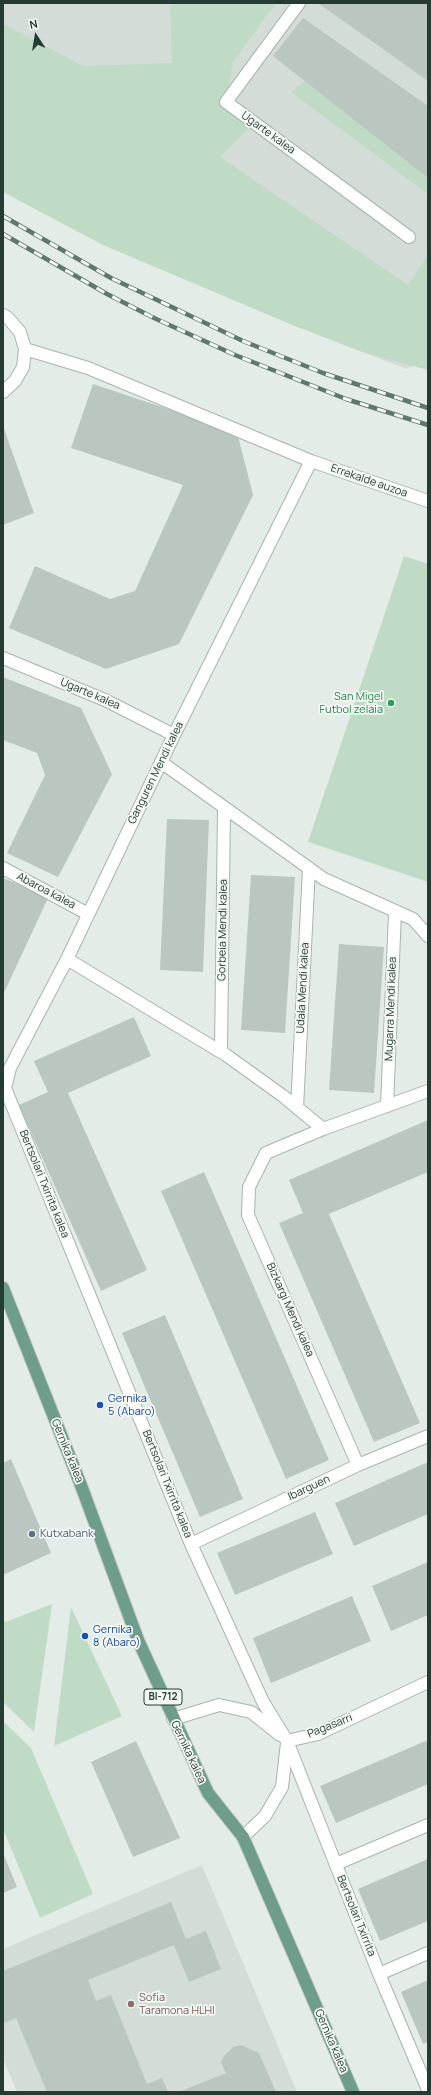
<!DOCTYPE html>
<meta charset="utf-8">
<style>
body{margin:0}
#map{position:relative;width:431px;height:2095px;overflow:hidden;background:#e4ece8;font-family:Manrope,sans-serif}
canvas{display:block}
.frame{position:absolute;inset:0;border:4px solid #253c34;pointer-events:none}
.north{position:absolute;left:16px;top:16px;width:40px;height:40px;-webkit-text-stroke:3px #f5f9f6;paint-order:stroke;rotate:348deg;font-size:11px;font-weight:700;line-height:16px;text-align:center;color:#253c34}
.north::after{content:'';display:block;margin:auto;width:14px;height:18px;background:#253c34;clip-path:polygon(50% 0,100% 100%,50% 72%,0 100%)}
</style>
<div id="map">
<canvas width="431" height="2095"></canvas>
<div class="frame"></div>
<div class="north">N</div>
</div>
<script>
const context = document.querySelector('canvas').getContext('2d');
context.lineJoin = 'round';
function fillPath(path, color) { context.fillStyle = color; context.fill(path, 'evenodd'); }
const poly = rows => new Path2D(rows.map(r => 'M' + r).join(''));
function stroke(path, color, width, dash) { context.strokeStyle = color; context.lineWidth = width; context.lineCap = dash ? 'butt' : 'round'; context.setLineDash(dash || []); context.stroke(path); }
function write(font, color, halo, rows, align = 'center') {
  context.font = font + ' Manrope,sans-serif'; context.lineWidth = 3.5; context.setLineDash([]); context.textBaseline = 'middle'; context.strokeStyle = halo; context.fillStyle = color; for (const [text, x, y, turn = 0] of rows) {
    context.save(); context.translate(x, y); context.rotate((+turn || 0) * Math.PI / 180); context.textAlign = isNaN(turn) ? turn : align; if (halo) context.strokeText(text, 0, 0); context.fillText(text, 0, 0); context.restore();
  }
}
fillPath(poly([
 [3,3,428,3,428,358,407,369,295,326,103,245,3,178],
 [202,1865,297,2092,17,2092,3,2058,3,1949]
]), '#d3dcd7');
fillPath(poly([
 [170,3,276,3,233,62,226,102,254,123,220,157,408,285,428,254,428,370,365,353,295,326,103,245,3,192,3,24,83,66,172,63],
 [305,81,428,178,428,194,291,92],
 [404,556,428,564,428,882,308,842],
 [52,1604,34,1732,3,1702,3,1623],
 [71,1607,122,1716,54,1746],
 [3,1721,31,1748,93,1894,40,1918,3,1829]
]), '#c0dbc5');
fillPath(poly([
 [318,3,428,3,428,81],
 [303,18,428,106,428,178,273,56],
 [93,384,237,432,253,495,179,644,106,669,9,628,35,566,110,599,135,591,183,485,71,448],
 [3,426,34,513,3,525],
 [3,677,81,708,112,774,58,877,7,853,45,775,37,753,3,740],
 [167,819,209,820,203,972,160,970],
 [251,875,295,877,285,1033,241,1030],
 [3,878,49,896,3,995],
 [339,944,384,947,374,1093,329,1090],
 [134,1017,151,1056,68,1093,147,1270,101,1291,19,1105,48,1092,34,1061],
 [428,1120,428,1172,329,1214,420,1423,374,1442,279,1223,303,1213,289,1180],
 [204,1172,329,1460,286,1479,161,1191],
 [165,1315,243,1499,200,1517,122,1333],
 [11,1459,51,1553,3,1575,3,1463],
 [428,1462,428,1514,354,1546,335,1503],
 [315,1512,333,1554,235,1595,217,1553],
 [428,1562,428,1615,391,1631,372,1586],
 [352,1596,371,1641,271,1683,253,1638],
 [428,1740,428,1784,336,1823,320,1786],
 [136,1741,180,1838,133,1857,91,1762],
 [3,1853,17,1887,3,1893],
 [428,1859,428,1921,380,1941,358,1889],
 [171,1902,186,1939,206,1931,221,1969,189,1982,174,1945,88,1980,96,2001,111,1995,147,2084,162,2078,168,2092,47,2092,16,2018,5,2023,3,2019,3,1971],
 [428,1980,428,2042,423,2044,401,1992],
 [241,2045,259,2053,276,2092,179,2092,226,2073,221,2062,224,2056,233,2047]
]), '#bac7c1');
const minor = poly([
 [299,3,226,102,409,237],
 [3,315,8,318,20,332,25,349,23,367,15,381,3,392],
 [25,349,88,368,311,461,428,501],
 [311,461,174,735,67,959,10,1068,5,1088,191,1544,263,1702,287,1741,379,1974,428,2090],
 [3,658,105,700,174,735],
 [161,762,324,879,413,919,428,936],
 [3,868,88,914],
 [67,959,226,1055,283,1096,323,1129],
 [221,1051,224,808],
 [387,1106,395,912],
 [297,1108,309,868],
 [358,1465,248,1215,249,1187,266,1153,323,1129,428,1091],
 [191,1544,358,1465,428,1436],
 [173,1719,219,1705,251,1712,280,1735],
 [287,1741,318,1734,428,1682],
 [243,1837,265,1816,282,1787,287,1743],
 [336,1864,428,1825],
 [379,1974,428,1953]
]);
const major = poly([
 [3,1288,82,1488,138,1640,208,1793,243,1837,353,2092]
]);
stroke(minor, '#a7b4ae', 14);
stroke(major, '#c2c8c6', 14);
stroke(minor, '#fff', 12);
stroke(major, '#6e9d8c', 12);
const rail = poly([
 [3,216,111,278,243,341,323,373,428,408],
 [3,234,107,294,154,318,235,355,346,399,428,425]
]);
stroke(rail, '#60776f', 4.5);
stroke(rail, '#f5f9f6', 3, [9]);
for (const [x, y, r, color] of [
 [391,703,4,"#2e9e5b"],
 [100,1405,4,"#1a4fb4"],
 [32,1534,4,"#5c6f8a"],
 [85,1636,4,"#1a4fb4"],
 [131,2004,4,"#8d6e63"]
]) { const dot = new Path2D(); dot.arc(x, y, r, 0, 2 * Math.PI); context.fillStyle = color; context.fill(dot); stroke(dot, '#f5f9f6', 1.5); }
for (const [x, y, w] of [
 [163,1697,38]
]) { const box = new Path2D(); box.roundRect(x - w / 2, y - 8, w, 16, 3); context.fillStyle = '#f5f9f6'; context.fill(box); stroke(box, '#253c34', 1); }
write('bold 10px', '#253c34', null, [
 ["BI-712",163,1697]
]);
write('11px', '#253c34', '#f5f9f6', [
 ["Ugarte kalea",268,133,36],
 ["Errekalde auzoa",369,481,19],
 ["Ugarte kalea",90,694,23],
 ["Ganguren Mendi kalea",156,773,-64],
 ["Abaroa kalea",46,891,28],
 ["Gorbeia Mendi kalea",223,930,-89],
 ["Udala Mendi kalea",303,988,-87],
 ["Mugarra Mendi kalea",391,1009,-88],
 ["Bertsolari Txirrita kalea",44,1184,68],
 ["Bizkargi Mendi kalea",290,1310,66],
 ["Gernika kalea",67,1451,68],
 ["Bertsolari Txirrita kalea",167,1484,68],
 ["Ibarguen",309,1488,-25],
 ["Pagasarri",330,1726,-22],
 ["Gernika kalea",188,1752,65],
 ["Bertsolari Txirrita",356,1916,68],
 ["Gernika kalea",331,2041,67]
]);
write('11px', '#27864d', '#f5f9f6', [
 ["San Migel",383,697],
 ["Futbol zelaia",383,710]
], 'right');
write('11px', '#164399', '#f5f9f6', [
 ["Gernika",108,1399],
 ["5 (Abaro)",108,1412],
 ["Gernika",93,1630],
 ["8 (Abaro)",93,1643]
], 'left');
write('11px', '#4e5e75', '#f5f9f6', [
 ["Kutxabank",40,1534]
], 'left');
write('11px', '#785e54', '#f5f9f6', [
 ["Sofía",139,1998],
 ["Taramona HLHI",139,2011]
], 'left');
</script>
